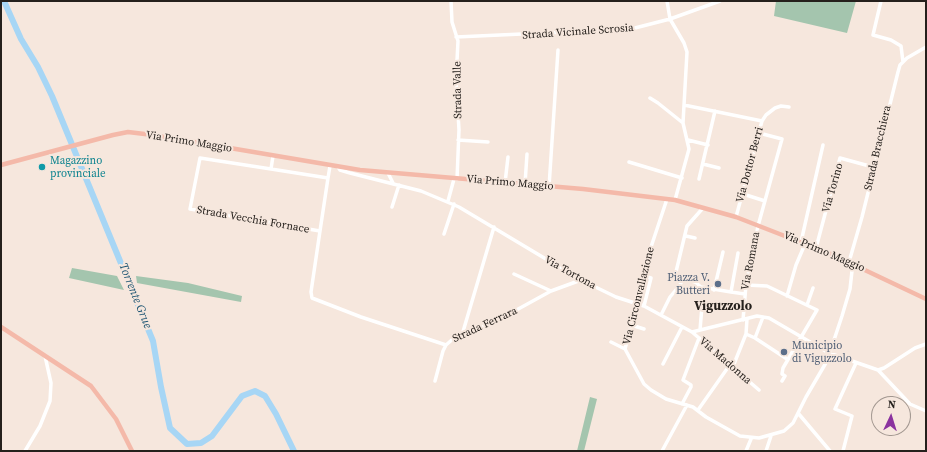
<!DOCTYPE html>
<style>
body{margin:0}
#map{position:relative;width:927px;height:452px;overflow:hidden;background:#f6e7dd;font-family:"Source Serif 4",serif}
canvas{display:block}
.frame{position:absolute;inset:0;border:2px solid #25201c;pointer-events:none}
.north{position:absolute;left:871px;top:396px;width:40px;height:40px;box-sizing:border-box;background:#f6e7dd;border:1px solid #a29790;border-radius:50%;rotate:4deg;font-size:11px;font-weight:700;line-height:16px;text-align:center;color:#25201c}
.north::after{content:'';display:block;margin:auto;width:14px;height:18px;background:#8b339f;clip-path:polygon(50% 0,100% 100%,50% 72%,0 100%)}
</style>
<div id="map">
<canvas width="927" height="452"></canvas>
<div class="frame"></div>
<div class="north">N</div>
</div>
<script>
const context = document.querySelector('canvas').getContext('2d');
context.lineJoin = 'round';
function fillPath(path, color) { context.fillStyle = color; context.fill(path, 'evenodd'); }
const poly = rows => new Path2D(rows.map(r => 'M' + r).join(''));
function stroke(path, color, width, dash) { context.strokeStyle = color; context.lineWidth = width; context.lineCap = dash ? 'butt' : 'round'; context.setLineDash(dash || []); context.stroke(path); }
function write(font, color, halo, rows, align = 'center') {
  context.font = font + ' "Source Serif 4",serif'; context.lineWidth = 4; context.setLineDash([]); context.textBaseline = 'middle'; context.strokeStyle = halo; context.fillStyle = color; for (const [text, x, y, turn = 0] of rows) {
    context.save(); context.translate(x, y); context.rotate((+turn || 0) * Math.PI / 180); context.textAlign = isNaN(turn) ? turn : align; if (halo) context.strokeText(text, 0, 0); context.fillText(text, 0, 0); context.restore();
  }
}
fillPath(poly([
 [776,1,856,1,847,33,774,16],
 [72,268,117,276,124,290,69,278],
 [136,276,188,283,242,296,241,302,137,283],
 [590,397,597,399,584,451,577,451]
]), '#a4c5ae');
stroke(poly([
 [4,1,21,39,38,67,52,96,153,341,161,387,170,428,187,444,201,443,212,436,242,396,255,391,265,396,276,414,294,451]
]), '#a7d6f5', 6);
stroke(poly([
 [451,1,452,22,458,41,456,80,459,130,457,179],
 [667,1,670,19,684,43,687,52,683,123,689,149,675,200],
 [881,1,873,35,891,40,901,46,903,62],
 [456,37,631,29,670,19,720,1],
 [650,98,658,103,683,123],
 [684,105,762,121],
 [458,140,488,142],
 [688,140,708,145],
 [629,162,682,178],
 [703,164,719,168],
 [338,167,340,170,350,173,421,191,459,207,581,280,616,297,644,306,692,332,759,390],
 [271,169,328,178,320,231,190,209,200,158,271,169,273,156],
 [388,173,393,183],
 [328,178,330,166],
 [699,179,715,111],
 [505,183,508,157],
 [525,184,527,154],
 [549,187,558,50],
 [743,194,765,201],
 [667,199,646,262,644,276,625,349,644,384,651,390,666,399,693,407,706,417,740,436,759,438,784,431,793,423,806,397,827,361,842,316,850,289,852,271,849,262,862,217,898,72,900,65,907,58,926,47],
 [448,201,454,179],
 [392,207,399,185],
 [703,208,687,226,675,276,695,282,701,287,731,292],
 [736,217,762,121,766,115,775,108,781,106,789,107],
 [320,231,311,292,312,298,361,317,446,345],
 [444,234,454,204],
 [686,236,695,238],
 [801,242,823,145],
 [816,248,840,158,873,167],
 [738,253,731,292,745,294],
 [514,274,551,291],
 [746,285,767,286,817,310,783,368,782,374,785,376,782,381],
 [714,290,723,252],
 [787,296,796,265,805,244],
 [807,305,813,288],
 [644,306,651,278,644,276],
 [661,315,670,297,680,285,683,278],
 [743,320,746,285,758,226,782,139,759,133],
 [631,325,644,329],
 [700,330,702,306],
 [692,332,757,316,769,318,829,353,878,370,884,368,915,348,926,344],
 [746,334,755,338,787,359],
 [462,335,494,227],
 [755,338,763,317],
 [611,342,625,349],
 [663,364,682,327],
 [732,369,746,334,747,319],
 [878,370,910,404,926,411],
 [435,381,443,351,446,345,454,338,491,324,551,291,581,280],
 [682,404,691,387,691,385,683,380,699,338],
 [698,410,729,366],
 [798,413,830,451],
 [25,451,40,426,50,401,51,383,45,356],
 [662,451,687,405],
 [746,451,751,439],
 [766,451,771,436],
 [843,451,852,416,835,409,856,363]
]), '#fff', 3.5);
stroke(poly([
 [1,165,113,135,128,132,153,135,360,170,583,189,675,200,736,217,831,254,926,299],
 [1,327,91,386,116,419,132,451]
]), '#f4b9a9', 4.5);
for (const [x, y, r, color] of [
 [42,167,4,"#0f9aa8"],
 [718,284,4,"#5c6f8a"],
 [784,352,4,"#5c6f8a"]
]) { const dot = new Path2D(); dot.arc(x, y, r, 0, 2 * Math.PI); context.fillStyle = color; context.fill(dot); stroke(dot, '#f6e7dd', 1.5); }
write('11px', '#25201c', '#f6e7dd', [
 ["Strada Vicinale Scrosia",578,32,-4],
 ["Strada Valle",458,90,-91],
 ["Via Primo Maggio",189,142,9],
 ["Strada Bracchiera",878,148,-77],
 ["Via Dottor Berri",750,165,-75],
 ["Via Primo Maggio",510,183,5],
 ["Via Torino",833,188,-74],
 ["Strada Vecchia Fornace",253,220,10],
 ["Via Primo Maggio",824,252,23],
 ["Via Romana",751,261,-79],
 ["Via Tortona",570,273,29],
 ["Via Circonvallazione",639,296,-76],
 ["Strada Ferrara",485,325,-25],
 ["Via Madonna",725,361,41]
]);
write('11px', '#0d838f', '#f6e7dd', [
 ["Magazzino",50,161],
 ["provinciale",50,174]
], 'left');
write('11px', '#4e5e75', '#f6e7dd', [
 ["Piazza V.",710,278],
 ["Butteri",710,291],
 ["Municipio",792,346,"left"],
 ["di Viguzzolo",792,359,"left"]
], 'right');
write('italic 12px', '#1e5573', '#f6e7dd', [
 ["Torrente Grue",135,296,68]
]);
write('bold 13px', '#25201c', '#f6e7dd', [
 ["Viguzzolo",723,307]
]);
</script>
